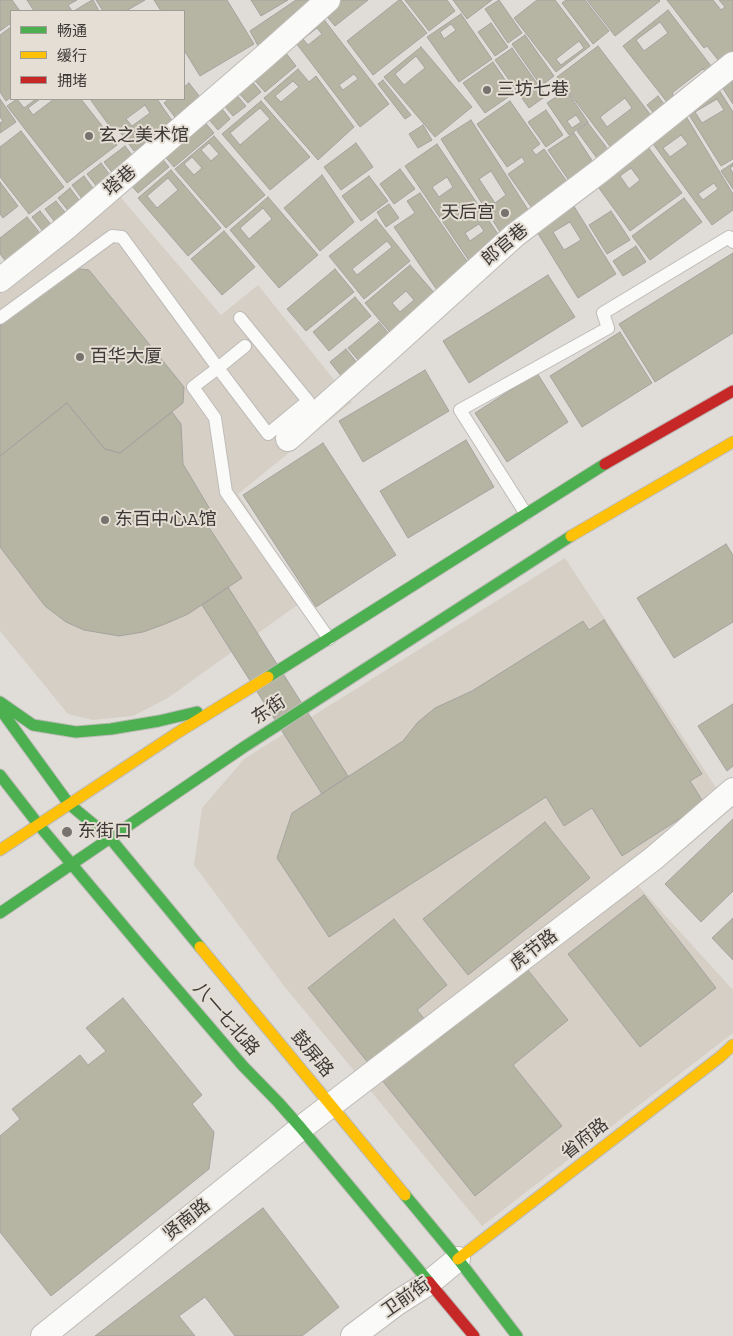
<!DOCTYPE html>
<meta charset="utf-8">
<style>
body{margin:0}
#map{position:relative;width:733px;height:1336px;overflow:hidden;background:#e0ddd8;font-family:"Zilla Slab","Noto Sans SC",serif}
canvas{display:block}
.legend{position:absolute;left:10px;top:10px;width:175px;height:90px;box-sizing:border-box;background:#e4ded5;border:1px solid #a19c96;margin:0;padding:6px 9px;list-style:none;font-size:15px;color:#3d3a37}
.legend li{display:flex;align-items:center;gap:10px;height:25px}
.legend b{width:25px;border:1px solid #a19c96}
</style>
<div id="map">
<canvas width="733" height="1336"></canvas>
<ul class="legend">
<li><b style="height:6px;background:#4caf50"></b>畅通</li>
<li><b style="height:6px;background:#ffc107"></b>缓行</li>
<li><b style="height:6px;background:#c62828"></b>拥堵</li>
</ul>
</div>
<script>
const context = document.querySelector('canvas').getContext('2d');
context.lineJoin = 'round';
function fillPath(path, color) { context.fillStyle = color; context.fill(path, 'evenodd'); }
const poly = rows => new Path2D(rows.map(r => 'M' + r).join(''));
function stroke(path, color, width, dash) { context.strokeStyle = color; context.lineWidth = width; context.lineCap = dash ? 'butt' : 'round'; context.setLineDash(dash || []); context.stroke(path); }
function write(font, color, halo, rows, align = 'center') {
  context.font = font + ' "Zilla Slab","Noto Sans SC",serif'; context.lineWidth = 4; context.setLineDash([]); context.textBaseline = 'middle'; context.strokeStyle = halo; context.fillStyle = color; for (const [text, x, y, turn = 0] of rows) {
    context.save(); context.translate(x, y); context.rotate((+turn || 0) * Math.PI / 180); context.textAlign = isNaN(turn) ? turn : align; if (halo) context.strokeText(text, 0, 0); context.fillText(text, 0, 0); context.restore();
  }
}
fillPath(poly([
 [117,193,221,315,258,285,352,402,238,494,307,598,168,698,133,716,93,720,68,714,0,631,0,289],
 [565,558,719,792,634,881,733,990,733,1033,482,1226,284,986,194,865,202,808,244,759]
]), '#d6cfc5');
const building = poly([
 [0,0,12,0,20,11,11,11,11,23,0,31,0,0],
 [27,0,77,0,68,5,72,11,34,11,27,0],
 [93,0,99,11,74,11,92,0,93,0],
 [96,0,145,0,126,11,103,11,96,0],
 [154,0,227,0,254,44,200,76,184,50,184,11,161,11,154,0],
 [251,0,288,0,261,16,251,0],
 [296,0,321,0,262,53,250,31,296,0],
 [338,0,368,0,335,26,323,12,338,0],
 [399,0,401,0,427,33,373,75,347,41,399,0],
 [405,0,447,0,455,11,429,31,405,0],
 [453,0,492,0,467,19,453,0],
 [499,0,522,33,508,43,485,9,499,0],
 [537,0,555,0,590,46,556,72,514,18,537,0],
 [579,41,584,48,561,65,556,59,579,41],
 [566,0,585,0,609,31,593,44,562,3,566,0],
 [587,0,659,0,660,1,615,36,587,0],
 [667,0,713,0,721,10,725,7,719,0,733,0,733,57,722,65,707,46,704,48,667,0],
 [668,10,715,71,670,106,623,46,668,10],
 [660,22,668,33,644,51,636,40,660,22],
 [703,69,706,72,675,97,672,93,703,69],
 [461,14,492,59,459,82,427,37,461,14],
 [451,24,456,30,444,39,440,32,451,24],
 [322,17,389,104,360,127,293,39,322,17],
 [317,28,322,34,308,45,303,39,317,28],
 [354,74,358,79,343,90,339,85,354,74],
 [491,23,508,47,495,56,478,32,491,23],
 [11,27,11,97,6,101,0,92,0,35,11,27],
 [525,35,554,76,541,86,512,44,525,35],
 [598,46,653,118,612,149,557,77,598,46],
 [625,98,632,108,607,127,600,117,625,98],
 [421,47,472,107,435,137,384,77,421,47],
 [416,56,425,68,404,85,395,74,416,56],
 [282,48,296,66,265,92,250,75,282,48],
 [512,48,546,96,529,108,495,60,512,48],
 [493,62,514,93,485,113,463,83,493,62],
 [298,69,309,82,316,76,354,127,318,160,264,98,298,69],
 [293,81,299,87,281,102,275,96,293,81],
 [249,78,261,92,248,103,236,90,249,78],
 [383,80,411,115,405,119,378,84,383,80],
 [733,80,733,104,722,87,733,80],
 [189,83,203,101,178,121,164,103,169,99,184,99,184,87,189,83],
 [566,90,588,122,569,135,547,103,566,90],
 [576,115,581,122,572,128,567,121,576,115],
 [719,90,733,112,733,159,721,166,686,110,719,90],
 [717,99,724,110,702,123,695,112,717,99],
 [234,92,246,106,233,116,222,103,234,92],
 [658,96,667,108,656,116,647,105,658,96],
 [0,99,16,122,0,133,0,123,3,121,0,117,0,99],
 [17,99,24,108,36,99,40,99,28,108,33,115,54,99,81,99,117,145,67,183,7,106,17,99],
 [90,99,157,99,173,122,134,151,117,128,113,131,90,99],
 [145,105,150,113,132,126,126,119,145,105],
 [261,101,310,157,270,190,222,134,261,101],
 [260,108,270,119,240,145,230,133,260,108],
 [510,101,540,144,532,150,536,155,544,149,570,186,534,211,508,174,525,162,522,157,507,167,477,124,510,101],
 [219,105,230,119,218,130,206,116,219,105],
 [546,110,563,135,546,147,528,122,546,110],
 [684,113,733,194,733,210,712,225,651,141,684,113],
 [681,135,688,144,670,157,663,148,681,135],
 [714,183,718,189,703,200,698,194,714,183],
 [202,119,214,133,174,167,162,153,202,119],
 [471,120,532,216,502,235,441,139,471,120],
 [491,171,506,195,495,203,479,179,491,171],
 [588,123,610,152,599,161,577,131,588,123],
 [423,125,432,140,418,148,409,134,423,125],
 [21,131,64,187,29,214,0,177,0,147,21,131],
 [574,133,595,165,570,182,548,150,574,133],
 [214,136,265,195,226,228,175,169,214,136],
 [209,143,219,154,211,161,201,150,209,143],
 [192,157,202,168,194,175,184,164,192,157],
 [356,143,373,167,341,190,324,167,356,143],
 [437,144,502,240,470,262,405,166,437,144],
 [447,177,453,187,439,197,432,187,447,177],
 [479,224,484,231,470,241,465,233,479,224],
 [125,146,135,159,114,175,104,162,125,146],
 [648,147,682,193,630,231,596,184,648,147],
 [631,168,640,180,629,189,620,176,631,168],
 [159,155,169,167,138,193,128,182,159,155],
 [101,163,112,178,98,188,87,174,101,163],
 [733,163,733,166,730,168,733,173,733,189,721,171,733,163],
 [400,169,415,189,394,204,380,184,400,169],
 [171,170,221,228,188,256,138,198,171,170],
 [168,178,178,190,157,208,147,196,168,178],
 [322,175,354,222,320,251,284,208,322,175],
 [84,176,95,191,83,200,72,185,84,176],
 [369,176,388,201,361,221,342,196,369,176],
 [0,182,18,206,3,218,0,214,0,182],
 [70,188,82,204,70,213,58,198,70,188],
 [420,193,471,267,439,293,394,227,415,213,407,201,420,193],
 [268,197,318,255,279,288,230,230,268,197],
 [263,208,272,219,249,239,240,228,263,208],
 [684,198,702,222,650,260,632,236,684,198],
 [56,201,68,216,57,225,45,209,56,201],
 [572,203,616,274,578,298,534,227,572,203],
 [570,222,581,240,564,250,553,232,570,222],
 [389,204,399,218,386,227,377,212,389,204],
 [40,211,53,227,45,234,32,217,40,211],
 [611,211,630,240,607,254,589,225,611,211],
 [27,217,43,237,8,264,0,254,0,238,27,217],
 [376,219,410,261,364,299,329,256,376,219],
 [387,241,392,247,357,275,352,269,387,241],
 [224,231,255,267,222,295,191,259,224,231],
 [636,246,646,262,623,276,613,261,636,246],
 [733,253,733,333,655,382,619,324,733,253],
 [410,265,437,296,394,337,365,303,410,265],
 [406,291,414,300,400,312,392,303,406,291],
 [73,268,89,270,184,387,183,403,120,453,105,449,67,403,0,456,0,326,73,268],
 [335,269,354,292,306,331,287,309,335,269],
 [548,275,575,317,469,383,443,341,548,275],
 [355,297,371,316,329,351,313,332,355,297],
 [379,322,395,341,364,367,348,348,379,322],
 [620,332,652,383,582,427,550,376,620,332],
 [346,349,362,369,346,382,330,362,346,349],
 [425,370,449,411,363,462,339,421,425,370],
 [537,373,568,422,507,462,475,413,537,373],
 [67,403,105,449,120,453,172,412,181,424,183,464,214,516,206,523,242,578,188,614,165,624,143,632,119,636,84,630,66,622,45,606,0,547,0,456,67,403],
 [466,440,494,487,408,538,380,491,466,440],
 [323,443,396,555,316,607,243,495,323,443],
 [726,544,733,555,733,622,674,658,637,598,726,544],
 [228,587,348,776,322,794,202,605,228,587],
 [604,620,702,774,690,781,704,803,622,856,592,808,564,826,546,797,329,937,277,858,292,813,403,741,418,722,435,708,472,691,583,621,589,630,604,620],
 [733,704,733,766,727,771,698,726,733,704],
 [733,819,733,891,701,922,665,884,733,819],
 [545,822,590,878,468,975,423,919,545,822],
 [644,895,716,988,640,1047,568,954,644,895],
 [733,918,733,960,712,938,733,918],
 [394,919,447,985,417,1010,440,1038,527,969,568,1020,513,1065,562,1126,475,1196,308,988,394,919],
 [123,998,202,1095,192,1104,214,1132,209,1169,51,1296,0,1232,0,1136,20,1119,12,1109,80,1055,88,1065,106,1051,86,1028,123,998],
 [263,1208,339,1307,302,1336,235,1336,205,1297,179,1316,195,1336,95,1336,263,1208]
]);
fillPath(building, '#b6b4a3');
stroke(building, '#a4a39f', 1);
const lane = poly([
 [0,318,112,236,122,237,218,368,193,387,215,418,226,492,329,639],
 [240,318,308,401,268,434,218,368,245,346],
 [526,514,460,410,608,328,603,313,729,237,733,242]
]);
const street = poly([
 [0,280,68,226,265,56,328,0],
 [288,439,387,351,515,235,600,171,733,64],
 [43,1336,301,1128,654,858,733,790],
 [353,1336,397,1303,430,1282,458,1259]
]);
const fast = poly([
 [268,677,605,464],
 [0,702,33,725,76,732,111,729,159,721,197,712],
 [0,709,69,804,110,838,200,947],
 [0,775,38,824,147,954,243,1066,278,1102,301,1128,429,1282],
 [0,913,244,747,571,536],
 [405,1195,458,1259,517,1336]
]);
const slow = poly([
 [571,536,733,442],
 [0,850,177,733,268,677],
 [200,947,405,1195],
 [458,1259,720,1057,733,1045]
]);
const jam = poly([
 [605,464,733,391],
 [429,1282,474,1336]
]);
stroke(lane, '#bebbb8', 14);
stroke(street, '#bebbb8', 26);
stroke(fast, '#bebbb8', 13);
stroke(slow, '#bebbb8', 13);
stroke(jam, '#bebbb8', 13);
stroke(lane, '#fafaf9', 12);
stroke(street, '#fafaf9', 24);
stroke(fast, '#4caf50', 11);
stroke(slow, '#ffc107', 11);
stroke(jam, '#c62828', 11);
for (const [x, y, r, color] of [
 [487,90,5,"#76736f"],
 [89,136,5,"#76736f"],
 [505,213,5,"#76736f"],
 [80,357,5,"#76736f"],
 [105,520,5,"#76736f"],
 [67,832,6,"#76736f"]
]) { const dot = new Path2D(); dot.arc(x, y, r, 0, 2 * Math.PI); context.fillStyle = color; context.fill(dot); stroke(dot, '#e4ded5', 2); }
write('18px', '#3d3a37', '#e4ded5', [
 ["三坊七巷",497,90],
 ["玄之美术馆",99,136],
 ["天后宫",495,213,"right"],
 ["百华大厦",90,357],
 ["东百中心A馆",115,520],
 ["东街口",78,832]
], 'left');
write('18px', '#3d3a37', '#e4ded5', [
 ["塔巷",120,181,-41],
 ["郎官巷",505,245,-40],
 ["东街",269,710,-33],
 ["虎节路",534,950,-37],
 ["八一七北路",226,1019,49],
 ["鼓屏路",312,1054,50],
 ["省府路",585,1139,-38],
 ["贤南路",187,1220,-39],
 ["卫前街",406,1298,-35]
]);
</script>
